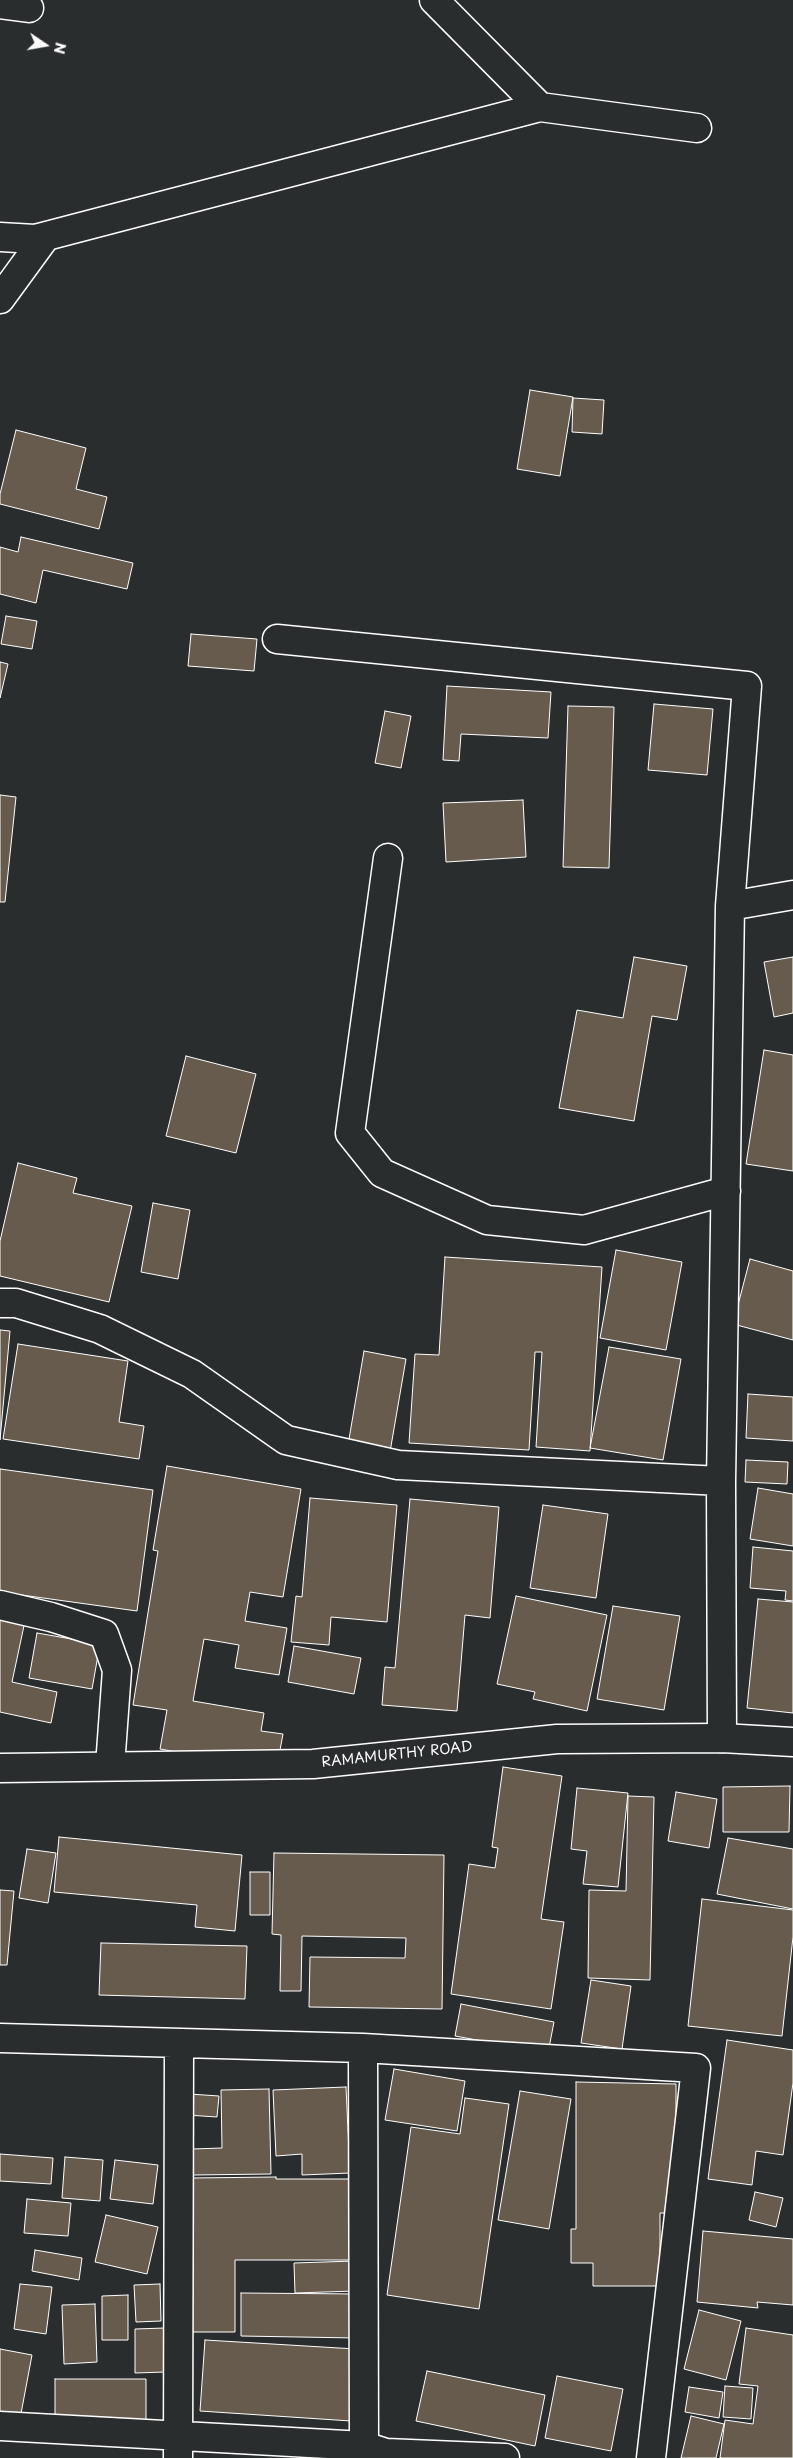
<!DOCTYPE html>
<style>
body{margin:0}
#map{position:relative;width:793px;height:2458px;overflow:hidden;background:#2a2d2e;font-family:"Playpen Sans",sans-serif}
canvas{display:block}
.north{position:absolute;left:20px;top:20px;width:50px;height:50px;-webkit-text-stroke:4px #2a2d2e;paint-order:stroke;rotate:102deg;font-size:14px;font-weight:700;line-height:20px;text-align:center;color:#fff}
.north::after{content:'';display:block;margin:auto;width:18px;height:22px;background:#fff;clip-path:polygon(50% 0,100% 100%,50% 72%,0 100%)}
</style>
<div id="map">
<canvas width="793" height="2458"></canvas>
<div class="north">N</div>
</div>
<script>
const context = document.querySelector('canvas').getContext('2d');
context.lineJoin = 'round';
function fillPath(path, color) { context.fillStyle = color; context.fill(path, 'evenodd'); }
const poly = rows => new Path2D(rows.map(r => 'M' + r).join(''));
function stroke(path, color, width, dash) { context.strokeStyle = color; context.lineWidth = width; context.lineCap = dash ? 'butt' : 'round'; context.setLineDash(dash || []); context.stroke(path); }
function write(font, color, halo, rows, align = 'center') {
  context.font = font + ' "Playpen Sans",sans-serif'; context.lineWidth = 4; context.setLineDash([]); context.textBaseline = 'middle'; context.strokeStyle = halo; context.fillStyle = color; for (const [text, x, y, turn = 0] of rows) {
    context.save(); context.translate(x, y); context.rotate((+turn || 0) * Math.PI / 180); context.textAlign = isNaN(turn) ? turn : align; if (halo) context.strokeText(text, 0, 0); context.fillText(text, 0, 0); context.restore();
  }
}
const building = poly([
 [530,390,573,397,560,476,517,469,530,390],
 [573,398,604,400,602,434,572,432,573,398],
 [16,430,86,448,76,489,107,497,99,529,0,504,0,494,16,430],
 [21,537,133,563,127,589,43,570,36,603,0,594,0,547,18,552,21,537],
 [6,616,37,621,32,649,1,644,6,616],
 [191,634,257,639,254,671,188,666,191,634],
 [0,662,8,664,0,698,0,662],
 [447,686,551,692,548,738,461,734,459,761,443,760,447,686],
 [654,704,713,709,707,775,648,770,654,704],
 [568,706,614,707,609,868,563,867,568,706],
 [385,711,411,716,401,768,375,763,385,711],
 [0,795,16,797,5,902,0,902,0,795],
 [523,800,526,857,446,862,443,803,523,800],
 [634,957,687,966,677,1020,652,1016,634,1121,559,1108,577,1010,623,1018,634,957],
 [793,957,793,1013,774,1017,764,962,793,957],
 [764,1050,793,1055,793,1171,746,1164,764,1050],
 [186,1056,256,1074,236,1153,166,1136,186,1056],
 [18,1163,77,1178,73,1193,132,1206,109,1302,0,1276,0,1241,18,1163],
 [153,1203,190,1210,178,1279,141,1272,153,1203],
 [616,1250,682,1262,666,1350,600,1338,616,1250],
 [445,1257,602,1267,590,1451,536,1447,542,1352,535,1352,529,1450,409,1443,415,1354,439,1355,445,1257],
 [750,1259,793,1271,793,1340,733,1324,750,1259],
 [0,1330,10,1331,0,1440,0,1330],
 [18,1344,128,1361,119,1422,144,1426,139,1459,3,1439,18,1344],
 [609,1347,681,1359,663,1460,590,1448,609,1347],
 [364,1351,406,1359,390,1452,348,1445,364,1351],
 [748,1394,793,1397,793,1441,746,1438,748,1394],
 [746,1460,788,1462,787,1484,745,1482,746,1460],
 [167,1466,301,1489,283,1597,250,1592,245,1621,287,1628,279,1675,235,1668,239,1645,204,1639,193,1701,264,1713,261,1731,283,1734,278,1761,229,1761,160,1749,167,1710,133,1705,158,1551,153,1550,167,1466],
 [0,1469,153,1490,137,1611,0,1592,0,1469],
 [758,1488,793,1494,793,1546,750,1539,758,1488],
 [310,1498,397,1505,387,1622,331,1617,329,1645,291,1642,296,1596,302,1597,310,1498],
 [410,1499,499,1507,490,1618,465,1615,457,1711,382,1705,385,1667,395,1668,410,1499],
 [543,1505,608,1514,596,1598,530,1588,543,1505],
 [753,1547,793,1551,793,1601,785,1600,786,1591,750,1588,753,1547],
 [516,1596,607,1615,587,1711,533,1699,535,1692,497,1684,516,1596],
 [758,1599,793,1602,793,1713,747,1708,758,1599],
 [613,1606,680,1616,664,1710,597,1699,613,1606],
 [0,1616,25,1621,12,1682,57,1692,51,1723,0,1712,0,1616],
 [37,1633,100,1644,92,1689,29,1678,37,1633],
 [294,1646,361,1658,354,1694,288,1682,294,1646],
 [503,1767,562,1776,541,1919,564,1922,551,2009,451,1994,469,1864,495,1868,498,1848,492,1847,503,1767],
 [790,1786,789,1832,723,1832,723,1787,790,1786],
 [577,1788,628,1793,618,1887,583,1884,587,1851,571,1849,577,1788],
 [676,1792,717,1799,709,1848,668,1841,676,1792],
 [628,1796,654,1797,650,1980,588,1978,589,1890,626,1891,628,1796],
 [59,1837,242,1855,235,1931,195,1927,197,1905,54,1892,59,1837],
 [728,1838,793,1849,793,1909,717,1894,728,1838],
 [27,1849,56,1853,48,1903,19,1898,27,1849],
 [274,1853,444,1855,442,2009,309,2007,310,1957,405,1958,406,1938,302,1936,301,1991,280,1991,281,1935,272,1934,274,1853],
 [250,1872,270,1872,270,1915,250,1915,250,1872],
 [0,1890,14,1891,7,1965,0,1965,0,1890],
 [702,1899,793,1910,793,1937,782,2036,688,2026,702,1899],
 [101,1943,247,1946,245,1999,99,1995,101,1943],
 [591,1980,631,1986,622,2049,581,2043,591,1980],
 [461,2004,554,2022,548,2053,455,2036,461,2004],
 [727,2040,793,2050,793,2083,783,2155,756,2151,752,2185,708,2179,727,2040],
 [394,2069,465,2081,457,2131,385,2120,394,2069],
 [576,2082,676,2084,676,2189,673,2213,660,2213,660,2286,593,2286,593,2263,571,2263,571,2229,576,2229,576,2082],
 [346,2087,350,2173,302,2175,302,2154,276,2156,273,2090,346,2087],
 [269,2089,271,2174,192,2175,192,2149,222,2148,221,2090,269,2089],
 [520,2091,571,2099,549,2229,498,2220,520,2091],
 [189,2094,219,2096,217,2117,187,2115,189,2094],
 [465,2098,509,2104,479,2309,387,2295,411,2127,460,2134,465,2098],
 [0,2154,53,2158,51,2184,0,2181,0,2154],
 [65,2157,103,2160,100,2201,62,2198,65,2157],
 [115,2160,158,2165,153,2204,110,2199,115,2160],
 [276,2177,276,2179,350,2179,354,2260,235,2260,235,2332,192,2332,191,2178,276,2177],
 [755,2192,783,2198,776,2227,749,2220,755,2192],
 [27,2199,71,2203,68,2236,24,2233,27,2199],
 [106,2215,158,2227,147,2274,95,2262,106,2215],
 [703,2231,793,2239,793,2305,757,2302,758,2308,697,2302,703,2231],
 [35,2250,82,2258,79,2280,32,2271,35,2250],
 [355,2261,355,2291,295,2293,294,2263,355,2261],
 [20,2284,52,2287,46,2334,14,2329,20,2284],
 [160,2284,161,2321,136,2322,134,2285,160,2284],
 [241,2293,357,2294,356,2338,241,2336,241,2293],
 [128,2295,128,2340,102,2340,102,2296,128,2295],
 [95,2304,97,2362,64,2364,62,2305,95,2304],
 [699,2310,741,2321,726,2380,684,2369,699,2310],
 [165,2328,165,2372,135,2373,135,2329,165,2328],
 [746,2328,793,2335,793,2458,720,2458,725,2420,753,2424,758,2386,739,2384,746,2328],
 [205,2340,356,2349,351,2421,200,2411,205,2340],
 [0,2349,32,2355,20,2419,0,2416,0,2349],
 [427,2371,545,2395,535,2446,416,2421,427,2371],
 [557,2376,623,2389,611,2451,545,2438,557,2376],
 [55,2379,146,2379,146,2421,55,2420,55,2379],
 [725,2386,753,2388,751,2419,723,2417,725,2386],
 [689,2387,723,2392,719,2418,685,2412,689,2387],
 [691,2416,724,2424,716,2458,681,2458,691,2416]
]);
fillPath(building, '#675b4e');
stroke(building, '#fff', 1);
const street = poly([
 [434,0,540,107],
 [0,4,29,8],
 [0,237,35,239,540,107,697,128],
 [0,299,46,236],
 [277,639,747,686,730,906,721,1481,722,1738],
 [388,858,350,1133,382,1173,487,1220,584,1230,726,1191],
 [730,906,793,895],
 [0,1303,16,1303,100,1329,192,1374,286,1440,398,1465,721,1481],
 [0,1605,51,1617,104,1634,117,1670,110,1766],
 [0,2038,363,2048,364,2446],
 [363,2048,696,2068,651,2458],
 [0,2426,364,2446,386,2453,505,2458],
 [178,2458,179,2045]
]);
const secondary = poly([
 [0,1768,313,1764,557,1739,722,1738,793,1742]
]);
stroke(street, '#fff', 31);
stroke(secondary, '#fff', 31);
stroke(street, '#2a2d2e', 28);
stroke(secondary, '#2a2d2e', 28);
write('14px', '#fff', '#2a2d2e', [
 ["RAMAMURTHY ROAD",397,1755,-6]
]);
</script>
